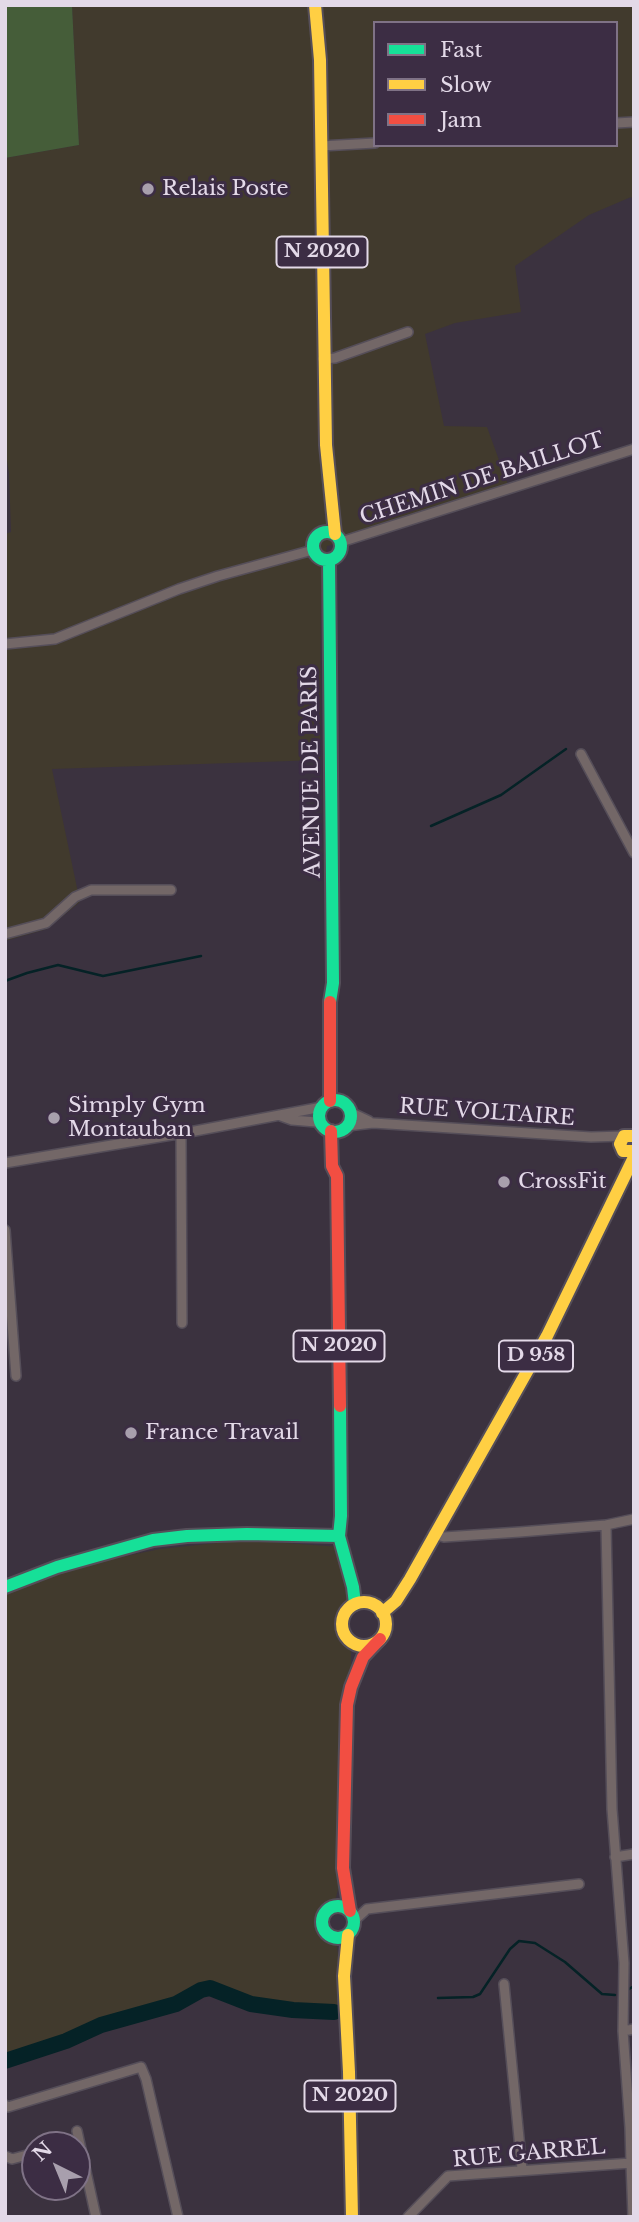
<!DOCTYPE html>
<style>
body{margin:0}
#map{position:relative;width:639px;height:2222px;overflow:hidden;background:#3b323f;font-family:"Libre Baskerville",serif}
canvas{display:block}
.frame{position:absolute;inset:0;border:7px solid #e3d9e8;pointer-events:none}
.legend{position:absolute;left:373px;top:21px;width:245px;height:126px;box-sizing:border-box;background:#3c2d44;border:2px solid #7f7286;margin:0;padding:9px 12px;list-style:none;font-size:21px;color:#e3d9e8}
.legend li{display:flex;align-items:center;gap:14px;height:35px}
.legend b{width:35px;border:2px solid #7f7286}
.north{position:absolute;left:21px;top:2131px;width:70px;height:70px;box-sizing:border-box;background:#3c2d44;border:2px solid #7f7286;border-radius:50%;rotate:317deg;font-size:19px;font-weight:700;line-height:28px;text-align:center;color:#e3d9e8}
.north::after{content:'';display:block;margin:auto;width:24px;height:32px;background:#a89fad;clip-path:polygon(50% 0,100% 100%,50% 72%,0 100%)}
</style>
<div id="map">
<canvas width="639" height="2222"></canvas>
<div class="frame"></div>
<ul class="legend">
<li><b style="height:9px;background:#16e098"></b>Fast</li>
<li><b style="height:9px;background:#ffcf43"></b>Slow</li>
<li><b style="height:9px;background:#f24e42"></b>Jam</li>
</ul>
<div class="north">N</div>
</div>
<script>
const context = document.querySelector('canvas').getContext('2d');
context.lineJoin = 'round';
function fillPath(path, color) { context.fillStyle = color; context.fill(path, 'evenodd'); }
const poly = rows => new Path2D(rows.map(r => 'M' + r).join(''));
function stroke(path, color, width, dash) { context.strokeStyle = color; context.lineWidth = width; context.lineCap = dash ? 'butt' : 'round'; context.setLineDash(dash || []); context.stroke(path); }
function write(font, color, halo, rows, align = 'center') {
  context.font = font + ' "Libre Baskerville",serif'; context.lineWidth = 6; context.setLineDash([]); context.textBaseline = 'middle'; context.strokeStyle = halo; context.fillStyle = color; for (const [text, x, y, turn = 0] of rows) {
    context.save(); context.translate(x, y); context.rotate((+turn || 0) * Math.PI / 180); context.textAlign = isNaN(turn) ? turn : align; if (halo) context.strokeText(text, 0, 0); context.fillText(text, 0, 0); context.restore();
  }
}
fillPath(poly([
 [72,5,634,5,634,202,631,197,589,215,515,266,521,312,455,323,425,334,444,426,487,427,511,493,327,546,321,599,320,760,52,769,80,902,47,929,5,941,5,534,11,532,9,473,5,449,5,158,79,145],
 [375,23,616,23,616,145,375,145],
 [245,1540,341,1547,351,1607,343,1616,342,1627,349,1641,351,1653,351,1687,343,1868,334,1906,326,1911,322,1921,327,1934,336,1938,339,1963,344,1976,346,2012,293,2010,251,2004,210,1988,201,1990,176,2004,101,2025,60,2043,5,2061,5,1594,83,1565,160,1549]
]), '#413a2d');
fillPath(poly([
 [5,5,72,5,79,145,5,158]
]), '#455d39');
stroke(poly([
 [431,826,501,795,566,749],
 [5,981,27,973,58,965,103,976,201,956],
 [629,1989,634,1986],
 [438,1998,473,1997,480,1994,510,1949,519,1941,535,1943,565,1962,602,1994,615,1995]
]), '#052226', 2.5);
stroke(poly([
 [5,2061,66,2041,101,2025,176,2004,201,1990,210,1988,251,2004,293,2010,334,2012]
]), '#052226', 16);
const street = poly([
 [616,123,634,122],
 [321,146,375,143],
 [323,359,335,358,408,332],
 [341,542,634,449],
 [5,644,55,639,179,589,218,576,313,550],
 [581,754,634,853],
 [5,934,46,923,75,897,91,890,171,890],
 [350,1112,369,1121],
 [281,1116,292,1120,316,1122,321,1124],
 [347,1126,373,1123,591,1137,624,1136],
 [181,1133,182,1323],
 [5,1163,195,1131,322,1107],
 [5,1230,16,1376],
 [606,1525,612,1809,624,1963,623,2031,630,2128],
 [433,1534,444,1537,520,1532,606,1525,634,1519],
 [615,1857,634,1854],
 [355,1920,367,1909,579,1884],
 [504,1984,522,2169],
 [623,2031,634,2029],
 [5,2105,8,2107,141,2067,146,2079,178,2217],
 [77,2131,96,2217],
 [5,2156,12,2159,27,2155],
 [631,2163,633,2217],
 [408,2217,448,2176,631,2163,630,2128,633,2128]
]);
const fast = poly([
 '313 546a14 14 0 1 1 28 0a14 14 0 1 1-28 0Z',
 [329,560,333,983,330,1002],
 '319 1116a16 16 0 1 1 32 0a16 16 0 1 1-32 0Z',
 [340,1406,341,1516,339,1536,353,1587,355,1604],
 [5,1587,57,1567,153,1540,187,1536,247,1534,339,1536],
 '322 1922a16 16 0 1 1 32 0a16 16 0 1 1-32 0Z'
]);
const slow = poly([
 [315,5,320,60,326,445,335,534],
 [634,1136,624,1136,620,1144,623,1151,634,1151],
 '342 1624a22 22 0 1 1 44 0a22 22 0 1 1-44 0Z',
 [382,1613,396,1601,410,1579,547,1336,634,1157],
 [348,1935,344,1976,349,2072,352,2217]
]);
const jam = poly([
 [330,1002,330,1101],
 [331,1131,332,1166,337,1176,340,1406],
 [350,1911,343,1868,347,1705,351,1687,363,1657,380,1639]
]);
stroke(street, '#554e59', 12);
stroke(fast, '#554e59', 16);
stroke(slow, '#554e59', 16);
stroke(jam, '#554e59', 16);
stroke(street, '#736767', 9);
stroke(fast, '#16e098', 12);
stroke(slow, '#ffcf43', 12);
stroke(jam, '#f24e42', 12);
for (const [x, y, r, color] of [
 [148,189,7,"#a89fad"],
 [54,1118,7,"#a89fad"],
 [504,1182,7,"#a89fad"],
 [131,1433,7,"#a89fad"]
]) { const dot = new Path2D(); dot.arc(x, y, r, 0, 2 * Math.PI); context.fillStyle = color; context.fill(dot); stroke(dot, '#3c2d44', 2.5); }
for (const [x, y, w] of [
 [322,252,91],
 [339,1346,91],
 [536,1356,74],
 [350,2096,91]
]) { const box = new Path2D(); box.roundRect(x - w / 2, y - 15.5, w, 31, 5); context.fillStyle = '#3c2d44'; context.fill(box); stroke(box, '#e3d9e8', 2); }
write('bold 19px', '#e3d9e8', null, [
 ["N 2020",322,252],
 ["N 2020",339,1346],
 ["D 958",536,1356],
 ["N 2020",350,2096]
]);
write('21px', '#e3d9e8', '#3c2d44', [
 ["Relais Poste",162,189],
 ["Simply Gym",68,1106],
 ["Montauban",68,1130],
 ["CrossFit",518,1182],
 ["France Travail",145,1433]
], 'left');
write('21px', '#e3d9e8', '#3c2d44', [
 ["CHEMIN DE BAILLOT",482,479,-18],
 ["AVENUE DE PARIS",312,772,-91],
 ["RUE VOLTAIRE",487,1113,4],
 ["RUE GARREL",529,2154,-5]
]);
</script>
